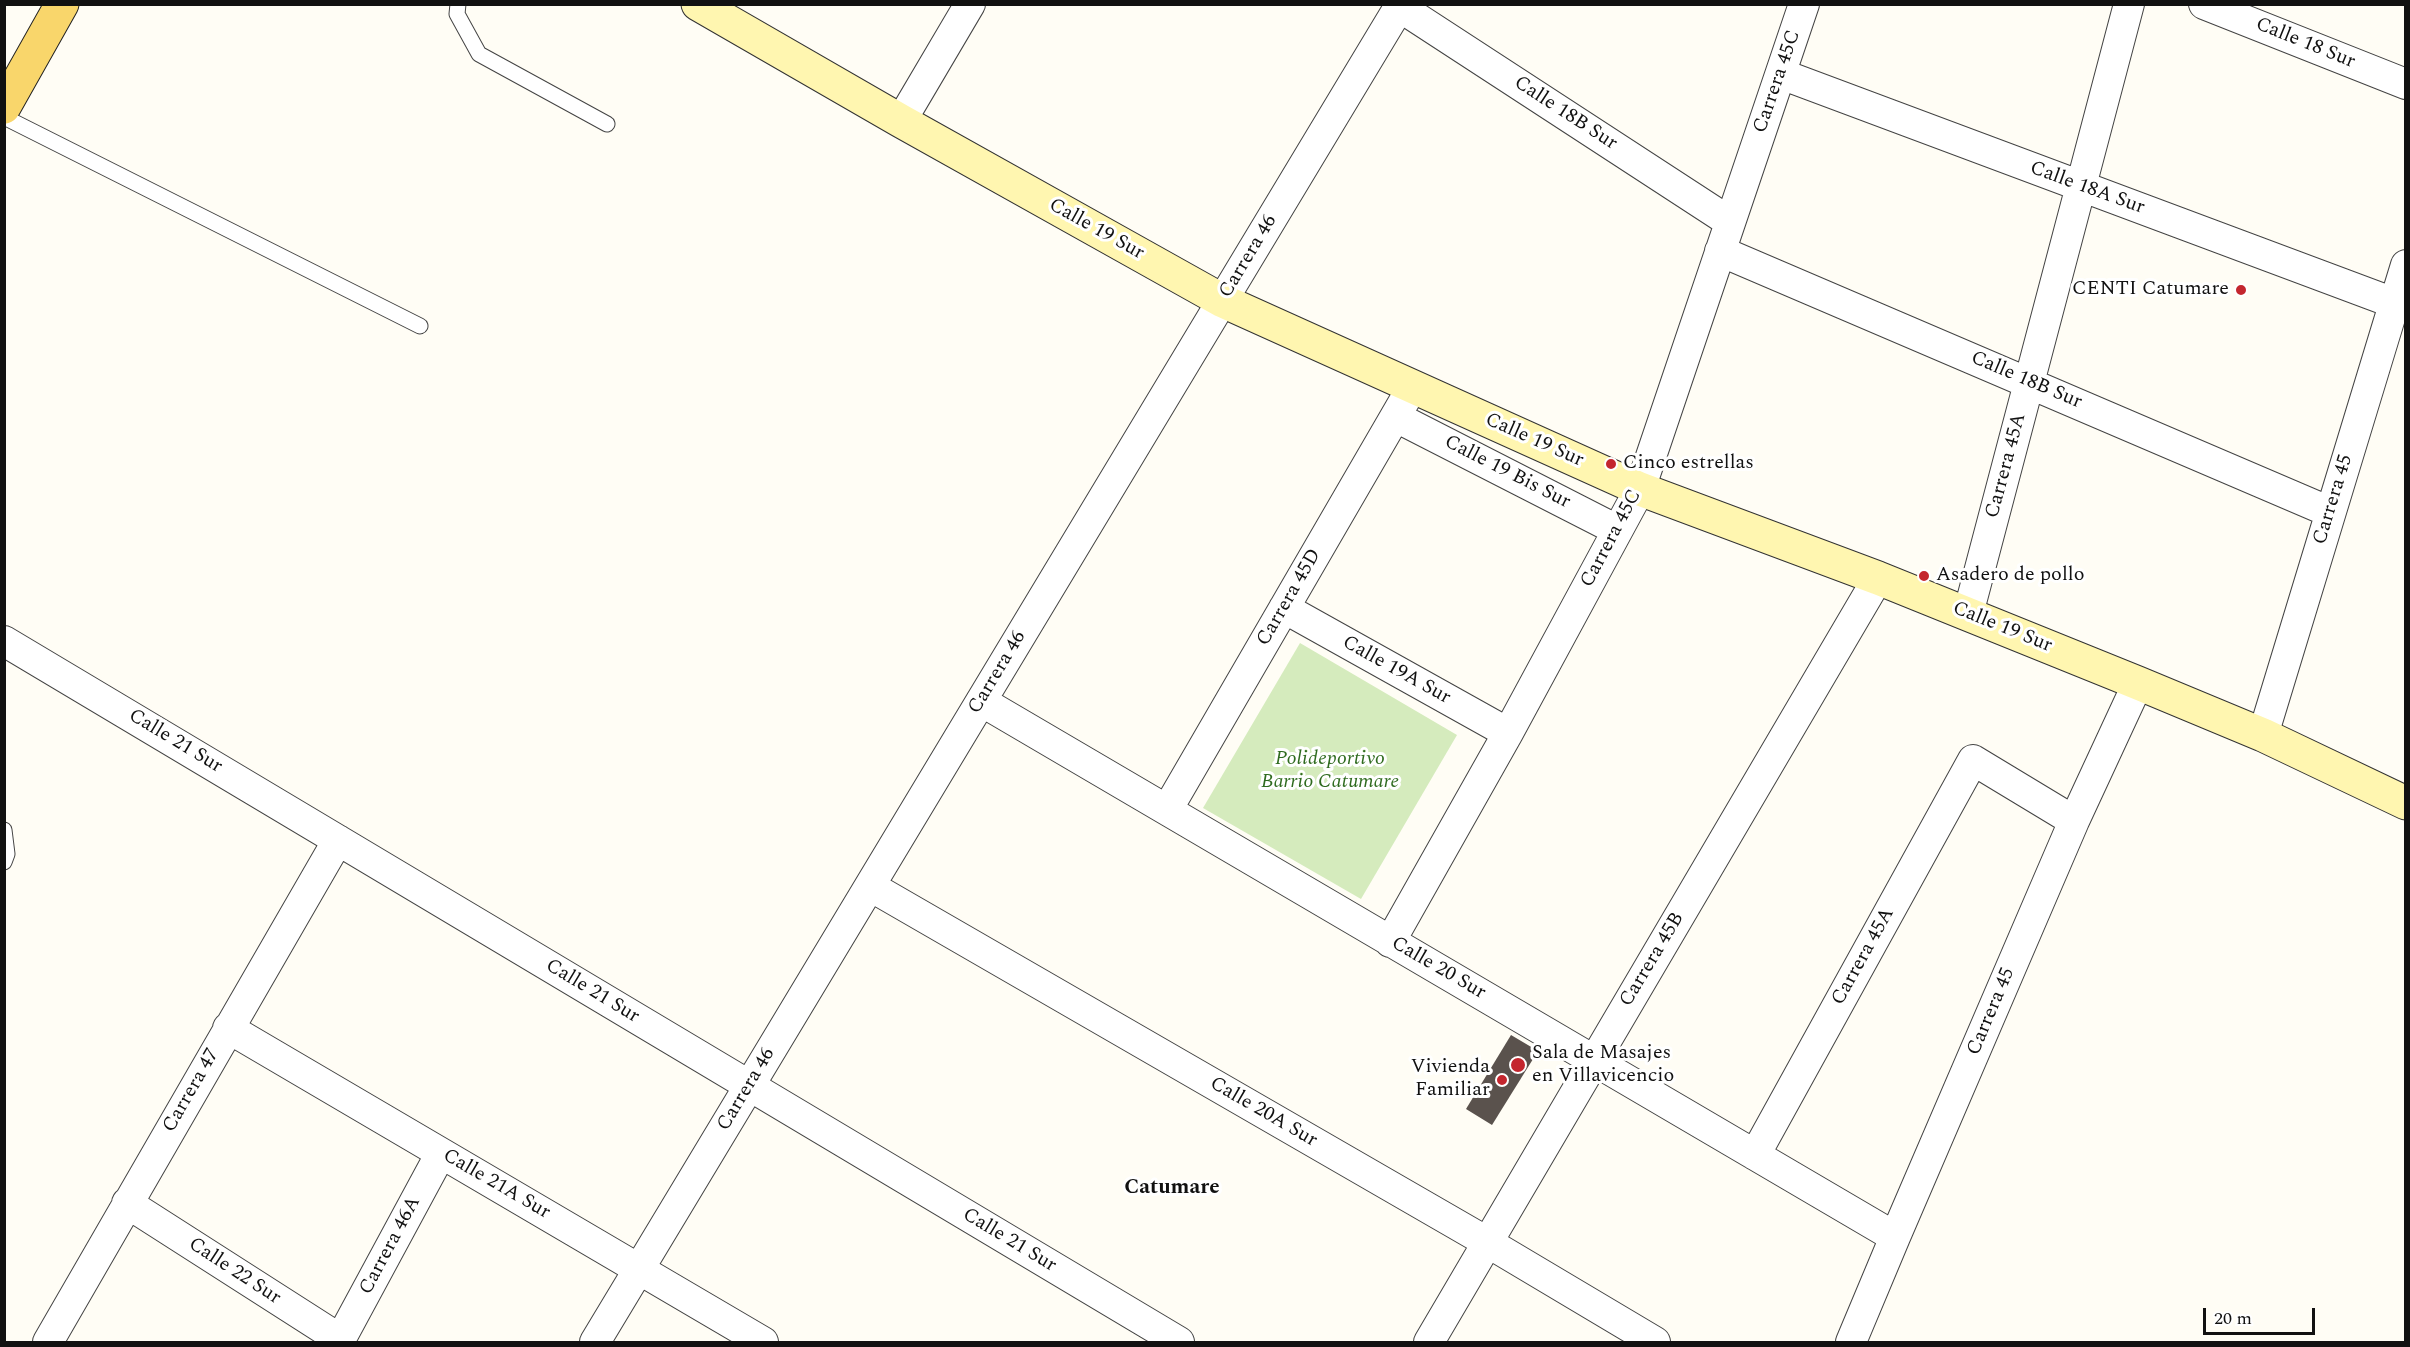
<!DOCTYPE html>
<style>
body{margin:0}
#map{position:relative;width:2410px;height:1347px;overflow:hidden;background:#fffdf5;font-family:Spectral,serif}
canvas{display:block}
.frame{position:absolute;inset:0;border:6px solid #111;pointer-events:none}
.scale{position:absolute;left:2203px;top:1308px;width:112px;height:27px;box-sizing:border-box;border:3px solid #111;border-top:0;padding-left:8px;font-size:18px;line-height:21px;white-space:nowrap;color:#111;-webkit-text-stroke:4px #fff;paint-order:stroke}
</style>
<div id="map">
<canvas width="2410" height="1347"></canvas>
<div class="frame"></div>
<div class="scale">20 m</div>
</div>
<script>
const context = document.querySelector('canvas').getContext('2d');
context.lineJoin = 'round';
function fillPath(path, color) { context.fillStyle = color; context.fill(path, 'evenodd'); }
const poly = rows => new Path2D(rows.map(r => 'M' + r).join(''));
function stroke(path, color, width, dash) { context.strokeStyle = color; context.lineWidth = width; context.lineCap = dash ? 'butt' : 'round'; context.setLineDash(dash || []); context.stroke(path); }
function write(font, color, halo, rows, align = 'center') {
  context.font = font + ' Spectral,serif'; context.lineWidth = 6; context.setLineDash([]); context.textBaseline = 'middle'; context.strokeStyle = halo; context.fillStyle = color; for (const [text, x, y, turn = 0] of rows) {
    context.save(); context.translate(x, y); context.rotate((+turn || 0) * Math.PI / 180); context.textAlign = isNaN(turn) ? turn : align; if (halo) context.strokeText(text, 0, 0); context.fillText(text, 0, 0); context.restore();
  }
}
fillPath(poly([
 [1300,643,1457,735,1361,899,1203,808]
]), '#d5ebbd');
fillPath(poly([
 [1511,1035,1538,1051,1492,1125,1466,1109]
]), '#5a524d');
const lane = poly([
 [458,4,457,14,479,54,607,124],
 [4,117,420,326],
 [4,830,7,854,4,862]
]);
const street = poly([
 [2204,4,2406,84],
 [1400,7,1730,222],
 [1781,74,2394,303],
 [901,121,970,4],
 [1720,251,2330,512],
 [1396,417,1617,530],
 [1284,608,1508,733],
 [1968,614,2129,4],
 [4,641,1179,1342],
 [981,701,1895,1237],
 [2263,735,2406,265],
 [1167,810,1413,386],
 [870,886,1487,1242,1655,1342],
 [1390,942,1508,733,1640,489,1804,4],
 [228,1028,763,1342],
 [1755,1155,1973,760,2074,821],
 [127,1203,341,1340],
 [48,1342,338,840],
 [339,1342,441,1153],
 [595,1342,1401,4],
 [1429,1342,1878,578],
 [1851,1342,1895,1237,2074,821,2138,683]
]);
const secondary = poly([
 [698,4,901,121,1223,301,1640,489,1878,578,2138,683,2263,735,2406,803]
]);
const primary = poly([
 [4,107,62,4]
]);
stroke(lane, '#444', 17);
stroke(street, '#444', 32);
stroke(secondary, '#333', 35);
stroke(primary, '#222', 35);
stroke(lane, '#fff', 15);
stroke(street, '#fff', 30);
stroke(secondary, '#fff6b0', 33);
stroke(primary, '#f9d66b', 33);
for (const [x, y, r, color] of [
 [2241,290,6,"#c4262e"],
 [1611,464,6,"#c4262e"],
 [1924,576,6,"#c4262e"],
 [1518,1065,8,"#c4262e"],
 [1502,1080,6,"#c4262e"]
]) { const dot = new Path2D(); dot.arc(x, y, r, 0, 2 * Math.PI); context.fillStyle = color; context.fill(dot); stroke(dot, '#fff', 2); }
write('20px', '#111', '#fff', [
 ["Calle 18 Sur",2305,44,22],
 ["Carrera 45C",1778,82,-71],
 ["Calle 18B Sur",1565,114,33],
 ["Calle 18A Sur",2087,189,20],
 ["Calle 19 Sur",1096,230,29],
 ["Carrera 46",1249,257,-59],
 ["Calle 18B Sur",2026,381,23],
 ["Calle 19 Sur",1534,441,24],
 ["Carrera 45A",2007,466,-75],
 ["Calle 19 Bis Sur",1507,473,27],
 ["Carrera 45",2334,500,-73],
 ["Carrera 45C",1612,539,-62],
 ["Carrera 45D",1290,598,-60],
 ["Calle 19 Sur",2002,628,22],
 ["Calle 19A Sur",1396,671,29],
 ["Carrera 46",998,673,-59],
 ["Calle 21 Sur",175,742,31],
 ["Carrera 45A",1864,957,-61],
 ["Carrera 45B",1653,960,-59],
 ["Calle 20 Sur",1438,969,30],
 ["Calle 21 Sur",592,992,31],
 ["Carrera 45",1992,1012,-67],
 ["Carrera 46",747,1090,-59],
 ["Carrera 47",192,1091,-60],
 ["Calle 20A Sur",1263,1113,30],
 ["Calle 21A Sur",496,1185,30],
 ["Calle 21 Sur",1009,1241,31],
 ["Carrera 46A",391,1246,-62],
 ["Calle 22 Sur",234,1272,33]
]);
write('20px', '#111', '#fff', [
 ["CENTI Catumare",2229,290,"right"],
 ["Cinco estrellas",1623,464],
 ["Asadero de pollo",1936,576],
 ["Sala de Masajes",1532,1054],
 ["en Villavicencio",1532,1077],
 ["Vivienda",1490,1068,"right"],
 ["Familiar",1490,1091,"right"]
], 'left');
write('italic 20px', '#2f6b1f', '#fff', [
 ["Polideportivo",1330,760],
 ["Barrio Catumare",1330,783]
]);
write('bold 21px', '#111', '#fff', [
 ["Catumare",1172,1189]
]);
</script>
